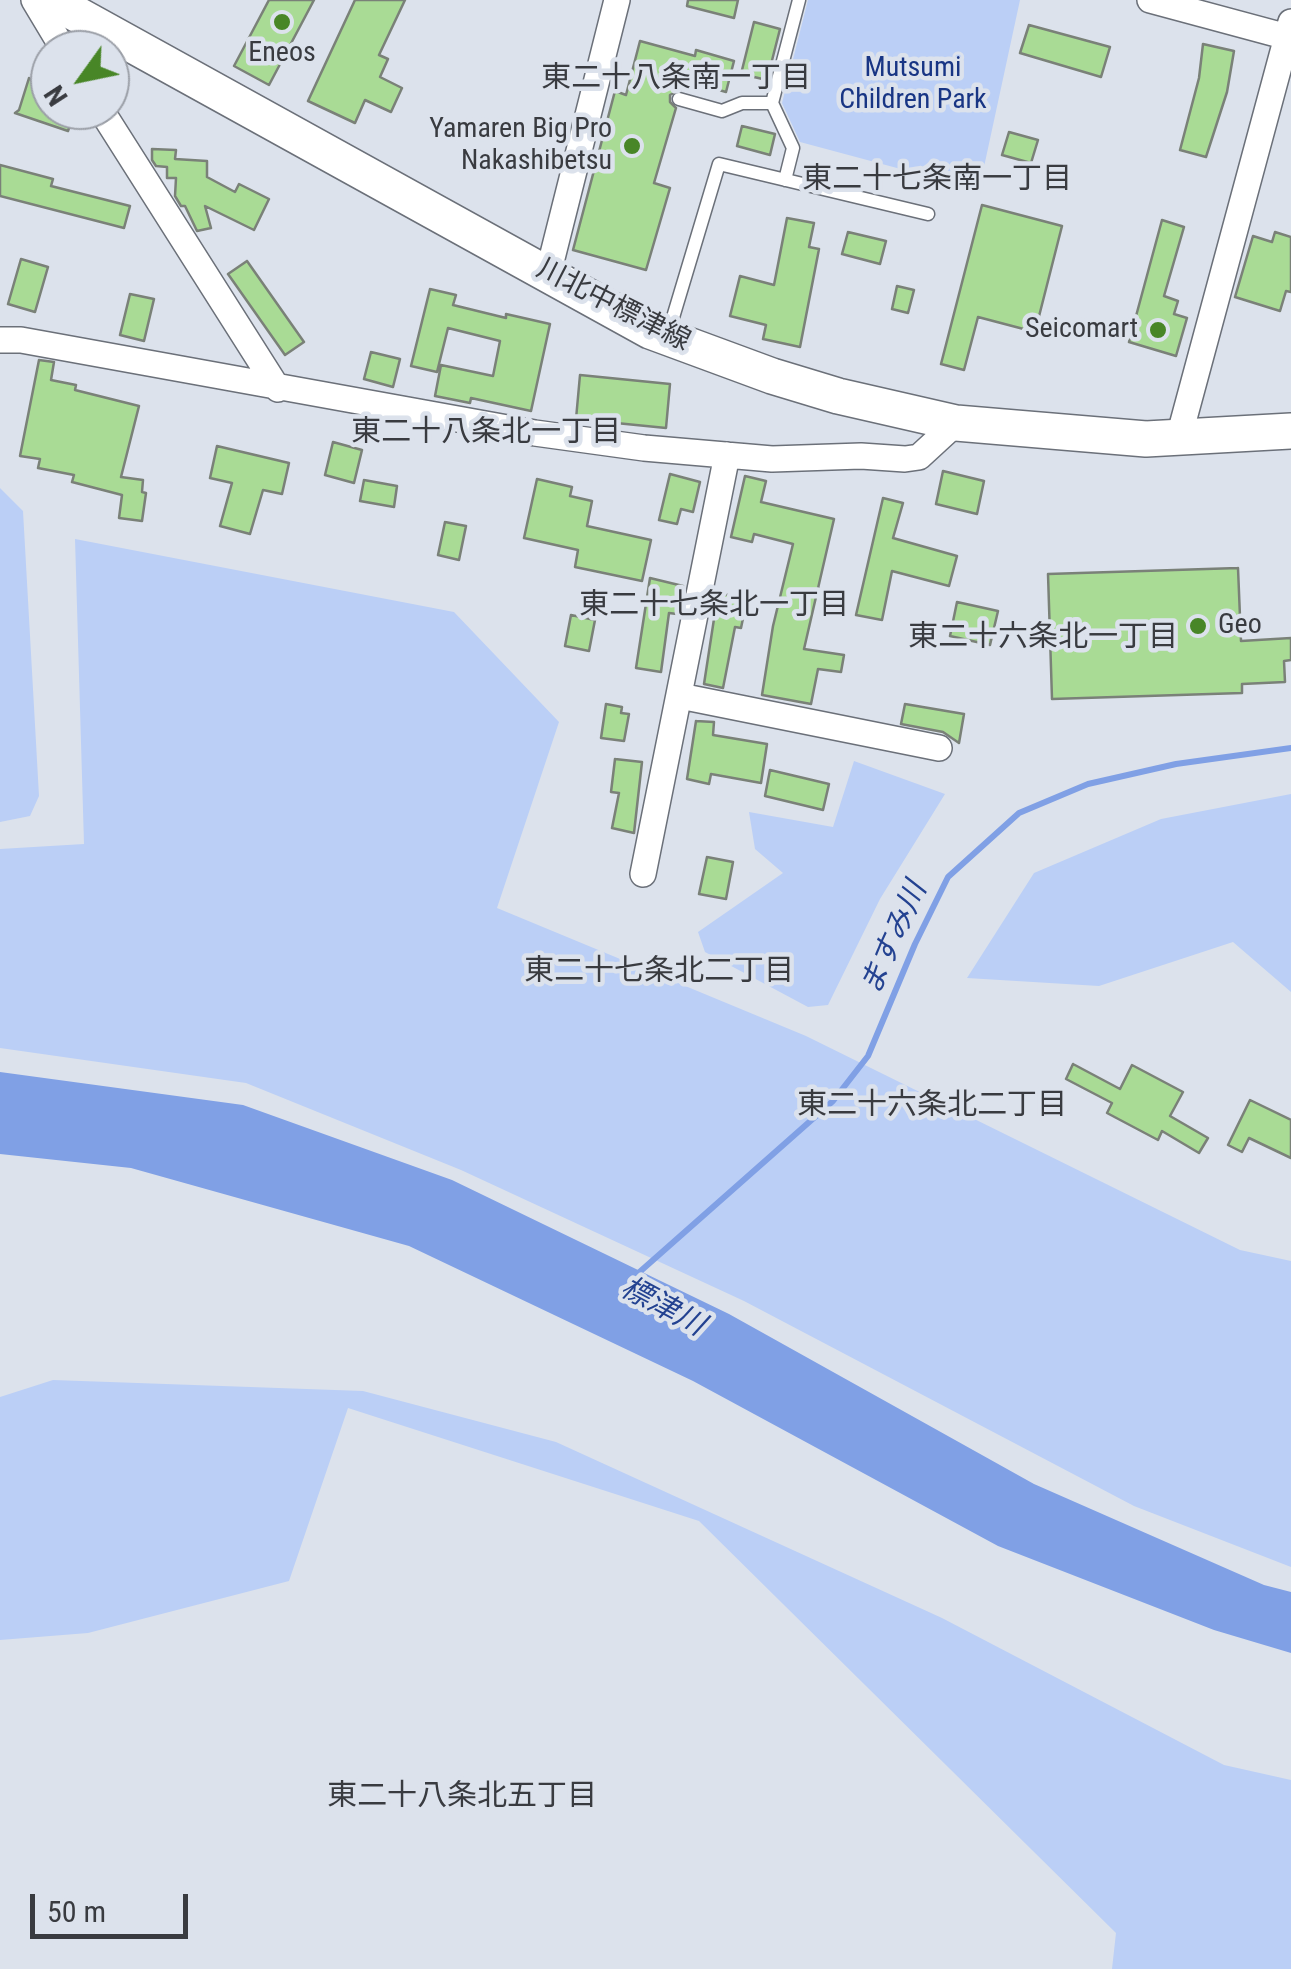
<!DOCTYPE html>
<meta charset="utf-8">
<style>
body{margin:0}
#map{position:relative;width:1291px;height:1969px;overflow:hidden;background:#dce2ec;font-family:"Roboto Condensed",sans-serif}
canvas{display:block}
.north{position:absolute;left:30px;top:30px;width:100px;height:100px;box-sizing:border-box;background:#dce2ec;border:2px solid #9b9fa7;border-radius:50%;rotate:237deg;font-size:28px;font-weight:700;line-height:40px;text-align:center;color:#393b40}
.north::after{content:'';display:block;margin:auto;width:35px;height:45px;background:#488627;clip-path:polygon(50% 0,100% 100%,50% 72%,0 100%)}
.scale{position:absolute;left:30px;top:1894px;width:158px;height:45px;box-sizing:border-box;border:5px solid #393b40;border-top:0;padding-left:12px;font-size:30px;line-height:35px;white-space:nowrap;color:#393b40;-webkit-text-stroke:8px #dce2ec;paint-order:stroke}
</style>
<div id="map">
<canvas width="1291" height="1969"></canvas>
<div class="north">N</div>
<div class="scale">50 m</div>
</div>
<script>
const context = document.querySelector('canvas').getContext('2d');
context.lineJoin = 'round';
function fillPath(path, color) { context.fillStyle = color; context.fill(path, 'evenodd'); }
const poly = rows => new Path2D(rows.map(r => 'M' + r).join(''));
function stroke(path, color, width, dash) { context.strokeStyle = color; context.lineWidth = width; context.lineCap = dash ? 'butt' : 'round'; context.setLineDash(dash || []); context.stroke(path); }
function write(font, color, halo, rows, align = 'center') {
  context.font = font + ' "Roboto Condensed","Noto Sans JP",sans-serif'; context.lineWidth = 9; context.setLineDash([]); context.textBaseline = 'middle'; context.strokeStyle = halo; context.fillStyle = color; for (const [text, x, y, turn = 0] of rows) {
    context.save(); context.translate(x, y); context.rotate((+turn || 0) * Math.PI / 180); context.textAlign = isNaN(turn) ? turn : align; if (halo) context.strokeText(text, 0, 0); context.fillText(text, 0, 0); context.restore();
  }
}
fillPath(poly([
 [808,0,1020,0,979,190,800,142,782,103],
 [0,488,23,511,39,796,30,816,0,822],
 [75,539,454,612,559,722,497,908,806,1036,1240,1250,1291,1261,1291,1567,1134,1506,744,1301,461,1170,246,1083,0,1048,0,849,84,844],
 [854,761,945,794,880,899,828,1005,808,1007,705,952,698,932,783,873,755,849,749,812,833,827],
 [1291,794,1291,992,1233,942,1099,986,967,978,1034,873,1161,819],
 [53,1380,363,1391,556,1442,942,1618,1224,1765,1291,1780,1291,1969,1112,1969,1116,1933,699,1521,348,1408,289,1581,88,1633,0,1640,0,1397]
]), '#bbcff6');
fillPath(poly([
 [0,1072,243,1105,452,1180,729,1314,1034,1484,1264,1585,1291,1592,1291,1653,1214,1630,998,1546,693,1381,409,1246,131,1168,0,1154]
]), '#80a0e5');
stroke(poly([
 [635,1276,833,1101,868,1056,915,944,948,877,1019,813,1088,784,1176,764,1291,748]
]), '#80a0e5', 6);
const building = poly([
 [269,0,314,0,269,85,234,66,269,0],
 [355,0,405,0,379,55,388,59,380,77,402,88,391,112,365,100,355,123,308,101,355,0],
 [688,0,738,0,734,18,687,6,688,0],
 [754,22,780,29,767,80,741,74,754,22],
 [1029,25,1110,47,1101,77,1020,53,1029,25],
 [640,41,695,56,696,50,734,61,726,92,684,80,681,89,670,95,670,102,676,108,654,183,670,188,646,270,573,250,615,91,626,95,640,41],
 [1203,44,1234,51,1227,92,1206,157,1180,150,1199,78,1203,44],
 [29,78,50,97,50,110,75,110,68,131,15,113,19,110,29,78],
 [742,126,775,134,770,155,737,146,742,126],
 [1009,132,1038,140,1031,163,1002,155,1009,132],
 [152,149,176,150,175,159,207,161,207,177,235,192,239,184,269,199,254,230,205,206,211,228,197,231,185,206,181,206,175,196,176,178,167,178,167,167,156,166,152,160,152,149],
 [0,165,53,179,51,186,130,206,124,228,0,196,0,165],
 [982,205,1062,226,1035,332,978,317,964,370,941,364,982,205],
 [787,218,814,223,809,247,819,249,800,347,763,339,766,325,730,316,740,276,774,285,787,218],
 [1162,220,1184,227,1164,296,1178,301,1174,314,1187,318,1176,356,1129,342,1162,220],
 [848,232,886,241,880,264,842,254,848,232],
 [1275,232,1291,237,1291,292,1286,291,1280,311,1235,297,1253,236,1272,242,1275,232],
 [21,259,48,267,35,312,8,304,21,259],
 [247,261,304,342,285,355,228,274,247,261],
 [897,286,914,290,908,313,892,309,897,286],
 [430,289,456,295,453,305,506,318,506,314,550,324,531,411,471,398,470,403,435,396,441,365,493,376,500,341,448,328,437,372,411,366,430,289],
 [130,294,154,299,144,341,120,335,130,294],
 [371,352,400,359,393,387,364,379,371,352],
 [39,360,54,362,51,380,76,385,75,390,139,406,121,477,143,480,142,492,146,493,142,521,119,518,122,495,72,482,74,475,38,468,40,459,20,456,39,360],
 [580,375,670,384,666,428,576,419,580,375],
 [333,442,362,450,354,483,325,475,333,442],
 [217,446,289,463,282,494,263,490,250,534,220,526,232,483,210,478,217,446],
 [943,471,984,481,977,514,936,504,943,471],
 [670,474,700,482,693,512,681,509,677,524,659,520,670,474],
 [745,476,766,481,761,502,834,519,804,649,844,655,841,672,818,669,811,704,762,695,773,626,793,544,754,534,752,542,731,537,745,476],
 [537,479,572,487,570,496,592,501,587,526,651,540,642,581,575,567,578,550,524,538,537,479],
 [364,480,397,486,394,507,360,501,364,480],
 [883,498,903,503,893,538,957,556,949,586,892,571,882,620,856,615,883,498],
 [445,522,466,526,459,560,438,555,445,522],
 [1238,568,1241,641,1291,638,1291,660,1284,661,1285,682,1242,684,1242,693,1052,699,1048,574,1238,568],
 [650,578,683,586,677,614,669,613,661,672,636,668,650,578],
 [718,593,747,599,741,628,735,627,723,688,704,684,718,593],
 [957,602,998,611,990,645,950,636,957,602],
 [571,615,595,620,589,651,565,646,571,615],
 [606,704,622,707,621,713,629,714,624,741,601,738,606,704],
 [905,704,964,714,959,743,943,732,901,724,905,704],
 [696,721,714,722,713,735,767,744,761,783,711,774,709,784,687,779,696,721],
 [615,759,642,762,634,833,612,828,619,793,611,792,615,759],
 [770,770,829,784,823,810,765,796,770,770],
 [707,857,733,862,726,899,699,894,707,857],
 [1073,1064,1120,1089,1132,1065,1183,1092,1170,1116,1208,1138,1199,1153,1162,1131,1158,1140,1107,1113,1112,1103,1066,1079,1073,1064],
 [1250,1100,1291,1120,1291,1158,1249,1138,1242,1152,1228,1145,1250,1100]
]);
fillPath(building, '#a9db95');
stroke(building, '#7a8178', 2.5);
const lane = poly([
 [679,99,722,111,742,103,772,103],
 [785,180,793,148,772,103,799,0],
 [668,334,719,164,928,214]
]);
const street = poly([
 [34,0,64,50],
 [1150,0,1291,38],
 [101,110,278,389],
 [548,274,617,0],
 [0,340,21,340,535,433,644,448,772,459,861,456,905,459,919,457,956,423],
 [1179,437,1291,22],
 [680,696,939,748],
 [643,874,727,455]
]);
const secondary = poly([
 [51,0,650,331,772,376,838,396,956,423,1146,439,1291,431]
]);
stroke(lane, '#6b7079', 15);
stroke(street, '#6b7079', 28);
stroke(secondary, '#6b7079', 38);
stroke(lane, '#fff', 12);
stroke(street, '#fff', 25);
stroke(secondary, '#fff', 35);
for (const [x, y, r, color] of [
 [282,22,10,"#488627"],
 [632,146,10,"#488627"],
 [1158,330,10,"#488627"],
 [1198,626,10,"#488627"]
]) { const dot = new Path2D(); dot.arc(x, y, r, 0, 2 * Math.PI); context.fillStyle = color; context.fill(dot); stroke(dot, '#dce2ec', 4); }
write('28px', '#393b40', '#dce2ec', [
 ["Eneos",282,54,"center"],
 ["Yamaren Big Pro",612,130],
 ["Nakashibetsu",612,162],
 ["Seicomart",1138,330],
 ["Geo",1218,626,"left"]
], 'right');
write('28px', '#183584', '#dce2ec', [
 ["Mutsumi",913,69],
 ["Children Park",913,101]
]);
write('28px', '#393b40', '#dce2ec', [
 ["川北中標津線",613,306,27]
]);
write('30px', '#393b40', '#dce2ec', [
 ["東二十八条南一丁目",676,79],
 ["東二十七条南一丁目",937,180],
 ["東二十八条北一丁目",486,433],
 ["東二十七条北一丁目",714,606],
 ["東二十六条北一丁目",1043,638],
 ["東二十七条北二丁目",659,972],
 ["東二十六条北二丁目",932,1106],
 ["東二十八条北五丁目",462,1797]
]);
write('italic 30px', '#234291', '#dce2ec', [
 ["ますみ川",895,939,-66],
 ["標津川",662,1308,28]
]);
</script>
